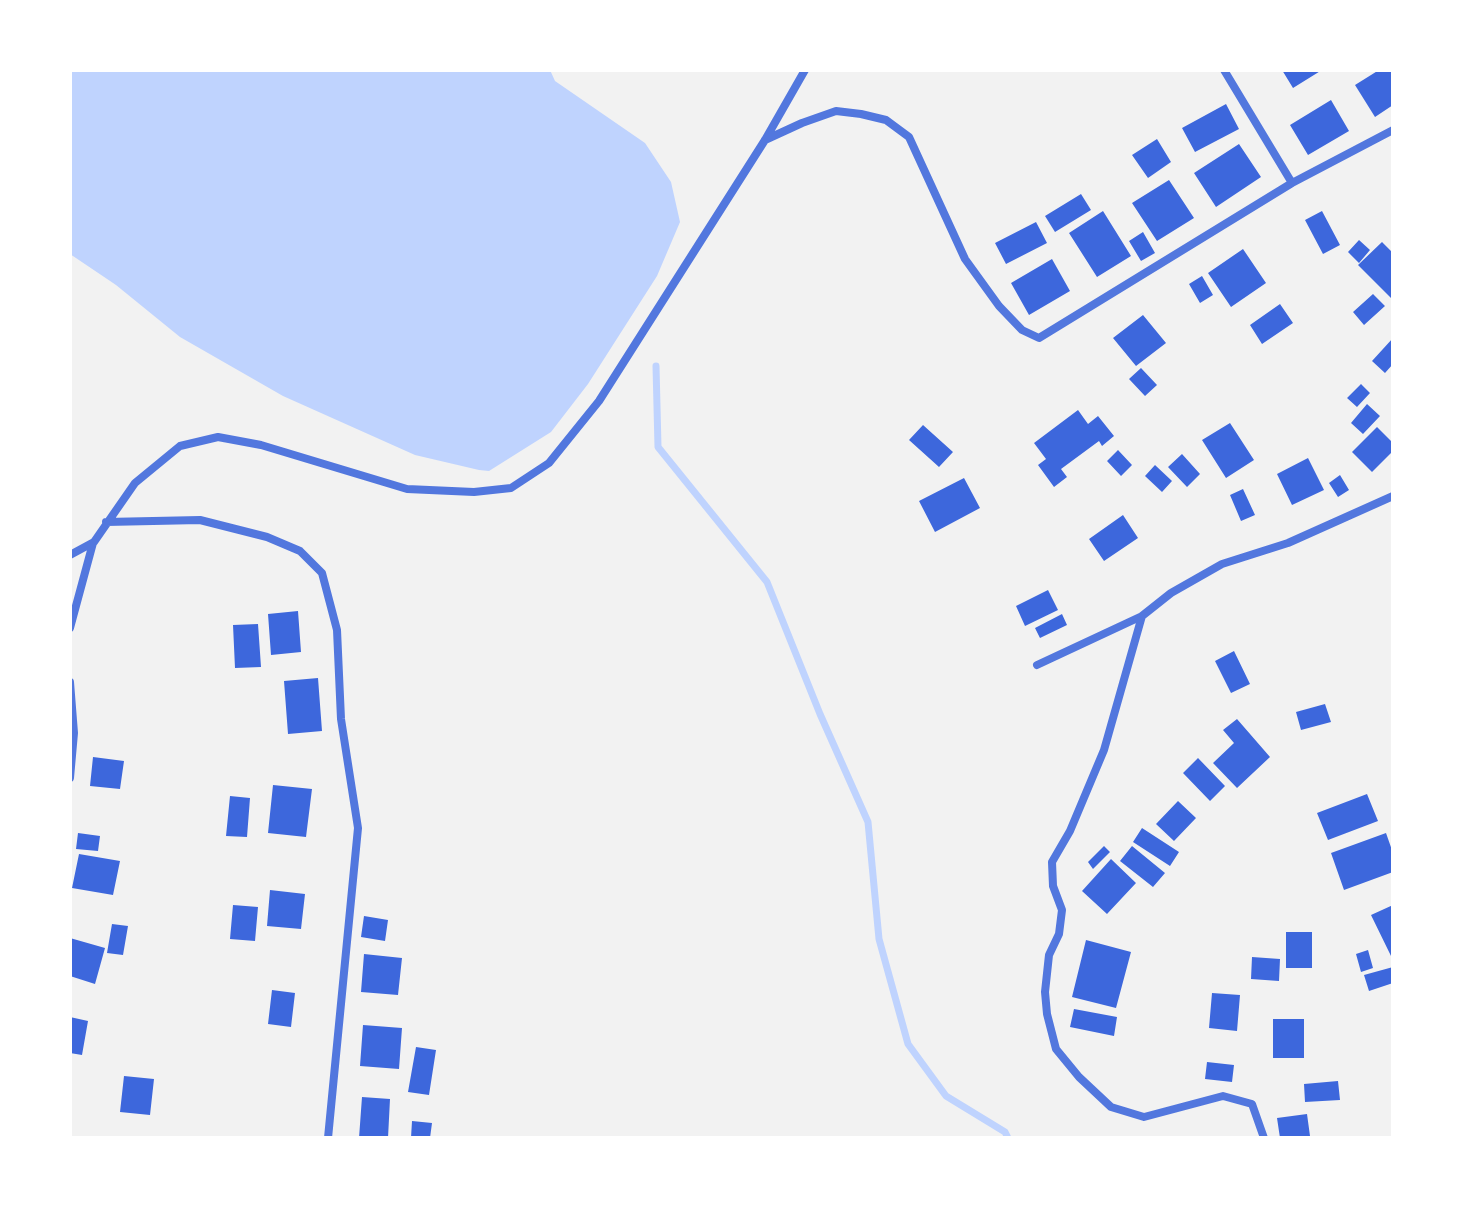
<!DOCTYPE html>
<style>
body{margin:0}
#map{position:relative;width:1463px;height:1208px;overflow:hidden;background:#f2f2f2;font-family:Montserrat,sans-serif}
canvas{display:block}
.frame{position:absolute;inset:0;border:72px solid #fff;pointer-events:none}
</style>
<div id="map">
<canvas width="1463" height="1208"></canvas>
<div class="frame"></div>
</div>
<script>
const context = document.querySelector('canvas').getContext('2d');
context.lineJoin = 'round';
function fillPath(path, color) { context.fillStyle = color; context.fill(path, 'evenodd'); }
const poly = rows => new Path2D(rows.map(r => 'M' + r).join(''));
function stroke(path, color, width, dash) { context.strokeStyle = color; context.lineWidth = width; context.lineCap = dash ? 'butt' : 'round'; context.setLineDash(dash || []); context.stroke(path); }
fillPath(poly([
 [70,70,550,70,555,81,645,143,671,182,680,222,657,276,588,384,551,432,489,471,479,470,415,455,283,396,180,337,116,285,70,254]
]), '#bfd3fe');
stroke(poly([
 [656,366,658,447,767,582,820,714,868,822,879,939,908,1044,946,1096,1005,1132,1008,1138]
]), '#bfd3fe', 7);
fillPath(poly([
 [1282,70,1322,70,1293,88],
 [1379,70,1393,70,1393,105,1375,117,1355,85],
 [1331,100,1349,131,1308,155,1290,125],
 [1226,104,1239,129,1195,152,1182,128],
 [1157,139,1171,162,1148,178,1132,155],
 [1239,144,1261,177,1216,207,1194,173],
 [1169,180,1194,218,1157,241,1132,203],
 [1081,194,1091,210,1055,232,1045,216],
 [1103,211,1131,256,1097,277,1069,233],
 [1322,211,1340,245,1323,254,1305,220],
 [1036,222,1047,243,1006,264,995,243],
 [1143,232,1155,253,1141,261,1129,241],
 [1359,240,1370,250,1359,263,1348,252],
 [1382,242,1393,253,1393,300,1358,265],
 [1243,249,1266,283,1231,307,1208,273],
 [1052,259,1070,291,1029,315,1011,283],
 [1202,276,1213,295,1200,303,1189,284],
 [1373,294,1385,306,1364,325,1353,312],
 [1280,304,1293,323,1262,344,1250,325],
 [1143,315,1166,343,1136,366,1113,338],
 [1393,338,1393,364,1385,373,1372,361],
 [1141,368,1157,385,1145,396,1129,379],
 [1361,384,1370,393,1357,407,1347,398],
 [1367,404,1380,416,1363,434,1351,423],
 [1078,410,1088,424,1098,416,1114,436,1102,446,1099,441,1061,469,1067,477,1054,487,1038,465,1046,459,1034,443],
 [1230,423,1254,460,1226,478,1202,440],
 [923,425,953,452,939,467,909,440],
 [1377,427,1393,443,1393,451,1372,472,1352,452],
 [1118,450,1132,465,1121,476,1107,461],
 [1182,454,1200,474,1187,487,1168,467],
 [1308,458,1324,490,1292,505,1277,474],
 [1155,465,1172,481,1162,492,1145,476],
 [1340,475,1349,490,1338,497,1329,483],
 [964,478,980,508,935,532,919,501],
 [1243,489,1255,515,1241,521,1230,495],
 [1123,515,1138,538,1104,561,1089,539],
 [1048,590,1058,610,1025,626,1016,606],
 [298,611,301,652,271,655,268,614],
 [1062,614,1067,625,1040,638,1035,628],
 [258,624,261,667,235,668,233,625],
 [1234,651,1250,684,1231,693,1215,661],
 [318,678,322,731,288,734,284,681],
 [1325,704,1331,722,1301,730,1296,712],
 [1237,719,1270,757,1237,788,1213,763,1234,743,1223,730],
 [93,757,124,761,120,789,90,786],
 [1198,758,1225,786,1210,801,1183,773],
 [273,785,312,789,306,837,268,833],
 [1367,794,1378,821,1328,840,1317,813],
 [230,796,250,798,247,837,226,836],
 [1178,801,1196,818,1174,841,1156,824],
 [1142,828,1179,852,1170,866,1133,842],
 [78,833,100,836,98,851,76,849],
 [1386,833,1393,853,1393,872,1344,890,1331,853],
 [1104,846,1110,852,1093,869,1088,862],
 [1132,846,1165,873,1153,887,1120,861],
 [79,854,120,861,113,895,72,888],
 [1111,859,1136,883,1107,914,1082,891],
 [270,890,305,894,301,929,267,926],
 [233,905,258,907,255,941,230,939],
 [1393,905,1393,955,1391,956,1371,915],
 [364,916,388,920,385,941,361,937],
 [112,924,128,926,123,955,107,953],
 [1286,932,1312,932,1312,968,1286,968],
 [70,938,105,948,95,984,70,976],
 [1086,940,1131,952,1116,1008,1072,997],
 [1368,950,1373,968,1361,972,1356,954],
 [364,954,402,958,398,995,361,992],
 [1252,957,1280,959,1279,981,1251,979],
 [1393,967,1393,983,1369,991,1364,975],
 [272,990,295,993,291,1027,268,1024],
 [1212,993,1240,995,1237,1031,1209,1028],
 [1074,1009,1117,1017,1114,1036,1070,1027],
 [70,1017,88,1021,82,1055,70,1053],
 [1273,1019,1304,1019,1304,1058,1273,1058],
 [363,1025,402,1028,399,1069,360,1066],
 [416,1047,436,1050,429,1095,408,1092],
 [1207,1062,1234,1065,1232,1082,1205,1079],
 [124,1076,154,1079,150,1115,120,1112],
 [1338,1081,1340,1100,1305,1102,1304,1084],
 [362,1097,390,1099,388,1138,359,1138],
 [1307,1114,1310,1136,1280,1138,1277,1118],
 [412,1121,432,1123,430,1138,411,1138]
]), '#3d67dc');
stroke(poly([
 [1224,70,1292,183],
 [765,140,802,123,836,111,861,114,886,120,909,137,965,259,999,306,1022,330,1039,338,1292,183,1393,130],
 [106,522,200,520,267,537,300,551,322,573,337,630,341,719,358,828,328,1138],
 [70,555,94,542,135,483,180,446,218,437,261,445,407,489,474,492,511,488,549,463,599,401,765,140,805,70],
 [1142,616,1104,750,1070,831,1052,862,1053,886,1062,910,1059,934,1049,955,1045,992,1047,1014,1056,1049,1079,1077,1111,1107,1144,1117,1223,1096,1252,1104,1264,1138],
 [70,628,93,543],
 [1037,665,1142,616,1171,593,1222,564,1288,543,1393,496],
 [70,682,74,733,70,778]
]), '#5277de', 8);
</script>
